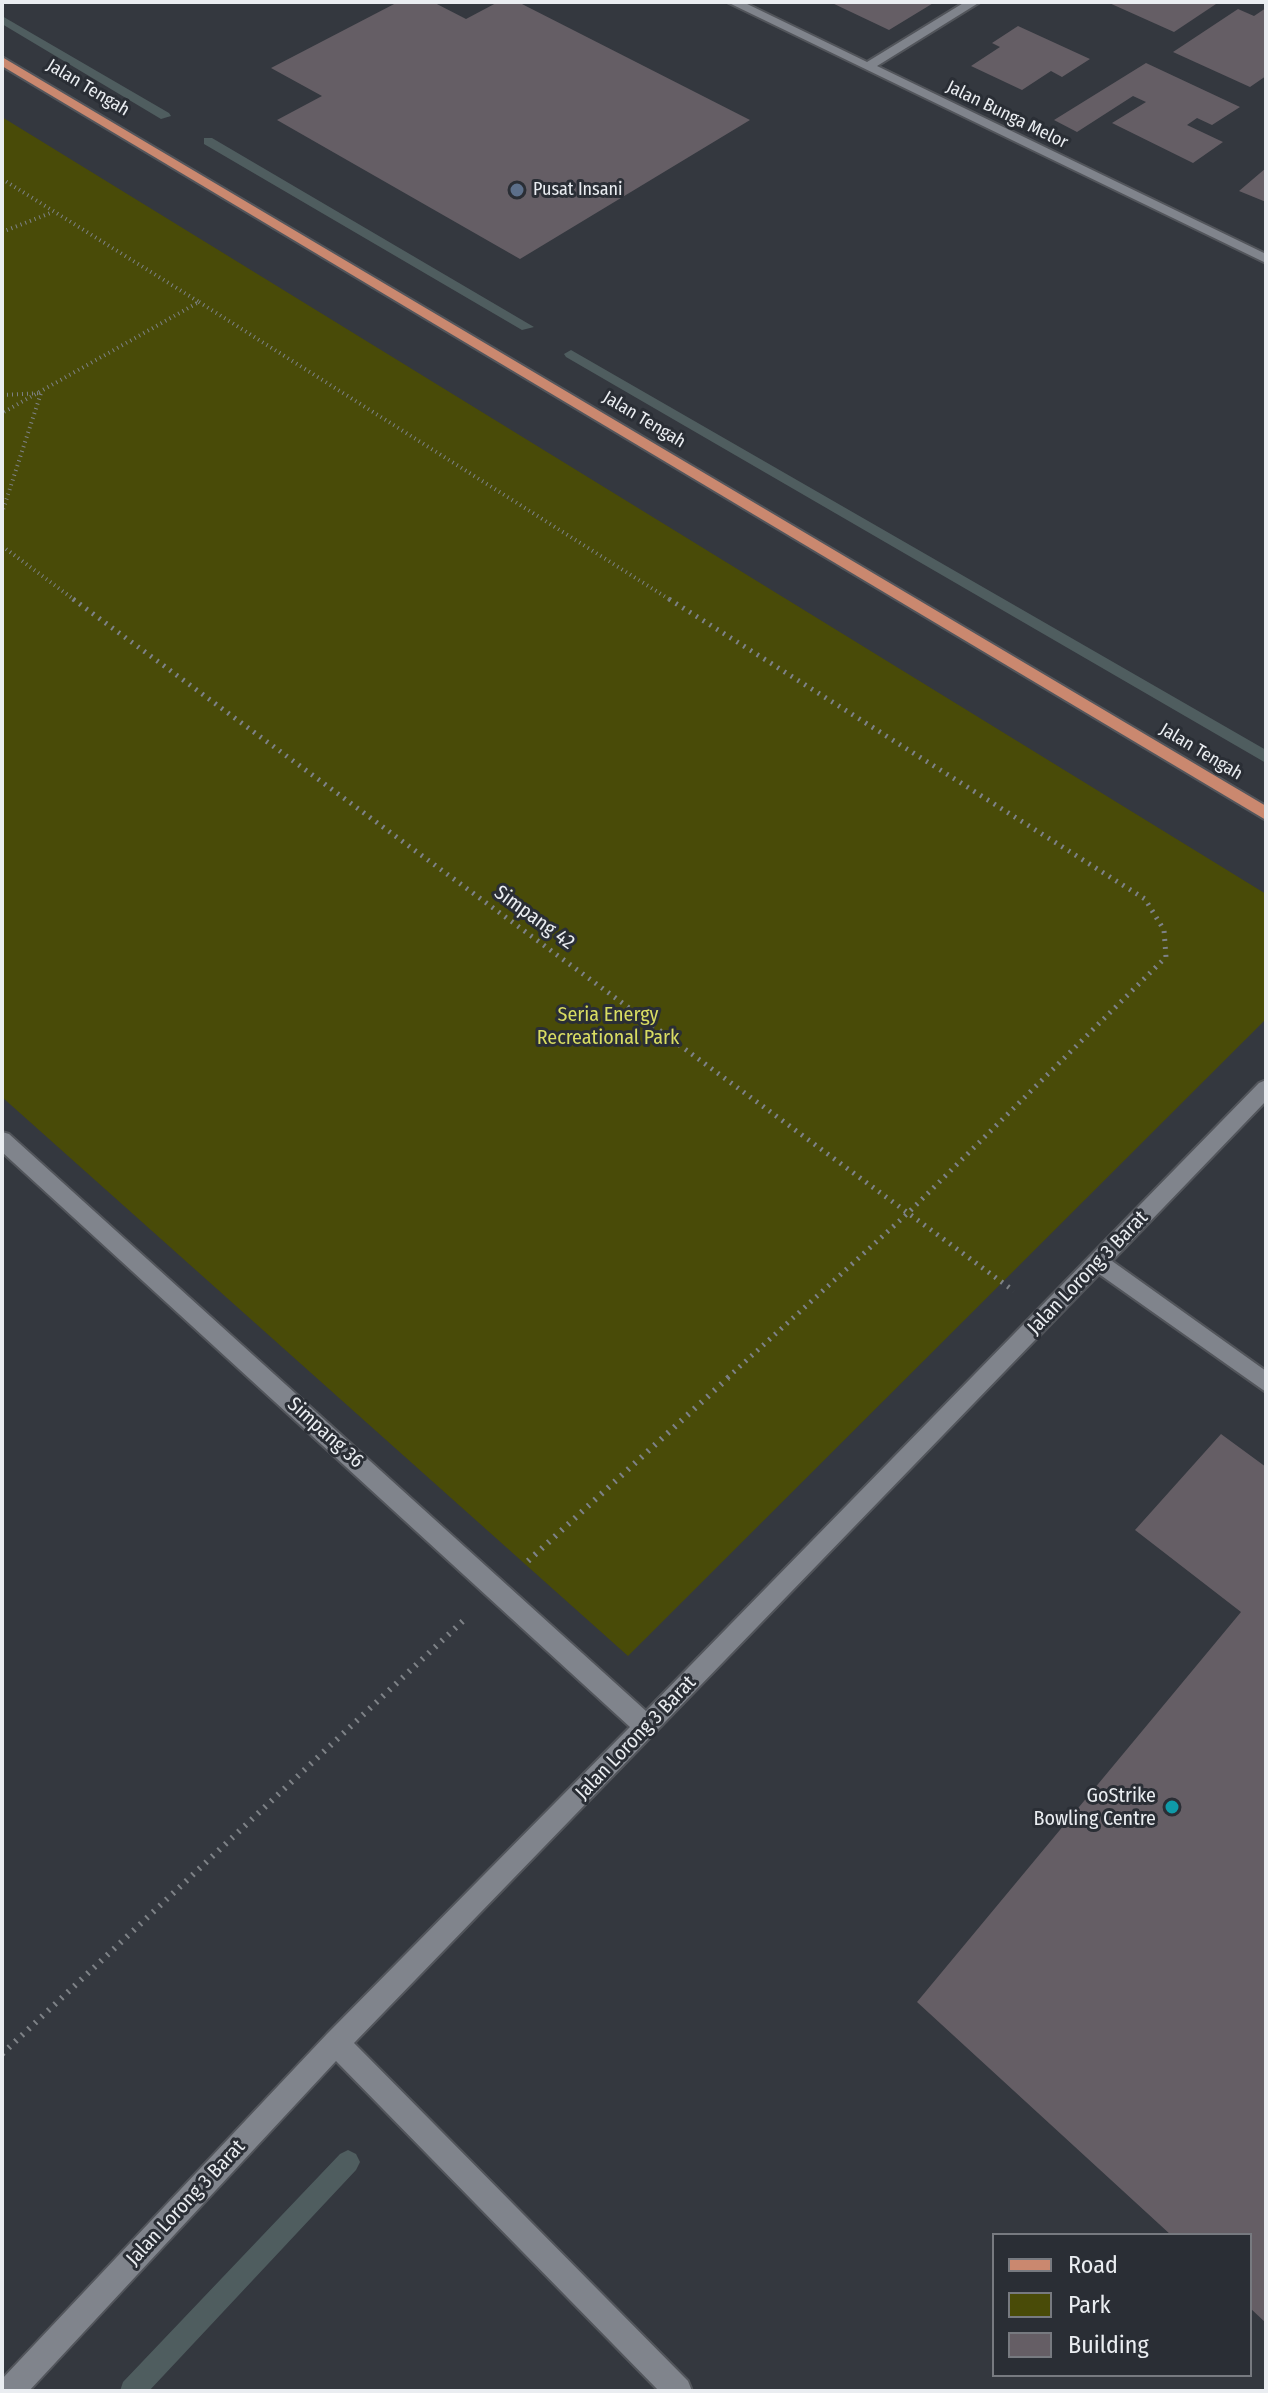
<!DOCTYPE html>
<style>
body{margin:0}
#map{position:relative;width:1268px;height:2393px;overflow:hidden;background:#34383f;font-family:"Fira Sans Condensed",sans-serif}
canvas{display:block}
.frame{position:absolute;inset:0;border:4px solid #eaedf1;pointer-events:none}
.legend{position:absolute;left:992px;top:2233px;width:260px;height:144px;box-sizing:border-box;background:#2a2e35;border:2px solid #777a80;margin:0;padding:10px 14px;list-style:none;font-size:24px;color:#eaedf1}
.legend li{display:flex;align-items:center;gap:16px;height:40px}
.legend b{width:40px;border:2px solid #777a80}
</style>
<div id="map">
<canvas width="1268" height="2393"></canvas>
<div class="frame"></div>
<ul class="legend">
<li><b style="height:10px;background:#ca886f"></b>Road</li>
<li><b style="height:22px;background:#494b08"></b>Park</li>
<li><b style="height:22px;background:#655e65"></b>Building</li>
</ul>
</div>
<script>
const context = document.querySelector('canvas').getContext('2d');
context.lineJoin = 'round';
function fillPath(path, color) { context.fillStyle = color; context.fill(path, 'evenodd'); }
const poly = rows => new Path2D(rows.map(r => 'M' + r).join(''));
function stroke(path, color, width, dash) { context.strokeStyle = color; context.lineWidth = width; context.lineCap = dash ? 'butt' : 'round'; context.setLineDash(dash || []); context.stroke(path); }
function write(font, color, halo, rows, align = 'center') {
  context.font = font + ' "Fira Sans Condensed",sans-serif'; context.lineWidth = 6; context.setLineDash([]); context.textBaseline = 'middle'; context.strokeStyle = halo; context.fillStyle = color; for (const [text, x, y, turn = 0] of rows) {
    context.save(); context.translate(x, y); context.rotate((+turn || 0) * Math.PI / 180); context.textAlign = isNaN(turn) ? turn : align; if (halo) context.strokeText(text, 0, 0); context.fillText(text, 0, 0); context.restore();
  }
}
fillPath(poly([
 [2,117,1266,894,1266,1019,628,1656,2,1097]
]), '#494b08');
fillPath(poly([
 [2,16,169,113,171,116,161,119,2,24,2,16],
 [204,138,212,138,534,327,522,330,204,144,204,138],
 [571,350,1266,750,1266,763,566,357,564,354,571,350],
 [348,2150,356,2154,360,2162,356,2170,149,2391,120,2391,123,2382,340,2154,348,2150]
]), '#4f5d5f');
fillPath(poly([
 [398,2,433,2,466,19,498,2,518,2,750,120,520,259,277,120,322,96,271,68],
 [830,2,935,2,889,30],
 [1107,2,1219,2,1174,32],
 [1266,8,1266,76,1250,87,1173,52,1238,9,1254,16],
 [1018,26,1090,59,1062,77,1051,71,1022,90,971,66,1000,47,992,43],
 [1146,63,1240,107,1212,125,1197,118,1187,125,1223,142,1193,163,1112,123,1146,102,1133,96,1077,132,1054,120],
 [1266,168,1266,202,1239,191],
 [1221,1434,1266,1467,1266,2323,1250,2308,1250,2235,1171,2235,917,2002,1241,1612,1135,1530]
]), '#655e65');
const minor = poly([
 [727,2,743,2,867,62,965,2,980,2,877,66,1266,254,1266,263,727,2],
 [1266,1080,1266,1101,1112,1261,1266,1371,1266,1392,1099,1274,354,2043,688,2381,692,2391,659,2391,336,2061,29,2391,2,2391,2,2379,327,2034,630,1727,2,1152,2,1132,9,1134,646,1711,1259,1083,1266,1080]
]);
const major = poly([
 [2,57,1266,806,1266,820,2,66,2,57]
]);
stroke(minor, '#52555b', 4);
stroke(major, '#52555b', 4);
stroke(poly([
 [2,179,199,302,2,413],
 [2,232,53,212],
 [199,302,672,601],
 [2,395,41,393,2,513],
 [2,546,76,601]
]), '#7e8287', 4, [1, 4]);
stroke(poly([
 [73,599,1014,1291],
 [669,599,1145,899,1164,930,1166,957,908,1213,725,1380]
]), '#7e8287', 5, [2, 6]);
stroke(poly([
 [528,1561,728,1378],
 [2,2054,465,1619]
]), '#7e8287', 6, [2, 7]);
fillPath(minor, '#80848c');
fillPath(major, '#ca886f');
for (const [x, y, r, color] of [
 [517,190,8,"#5c6f8a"],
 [1172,1807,8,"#0f9aa8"]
]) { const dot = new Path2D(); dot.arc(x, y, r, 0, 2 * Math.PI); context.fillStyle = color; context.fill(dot); stroke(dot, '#2a2e35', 3); }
write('18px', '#eaedf1', '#2a2e35', [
 ["Jalan Tengah",88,88,31],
 ["Jalan Bunga Melor",1007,115,26],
 ["Jalan Tengah",644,420,31],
 ["Jalan Tengah",1201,752,31]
]);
write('18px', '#eaedf1', '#2a2e35', [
 ["Pusat Insani",533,190]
], 'left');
write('20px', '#eaedf1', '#2a2e35', [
 ["Simpang 42",534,918,36],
 ["Jalan Lorong 3 Barat",1088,1273,-46],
 ["Simpang 36",325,1433,42],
 ["Jalan Lorong 3 Barat",636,1738,-46],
 ["Jalan Lorong 3 Barat",186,2203,-47]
]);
write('20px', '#d9dd62', '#2a2e35', [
 ["Seria Energy",608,1015],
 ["Recreational Park",608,1038]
]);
write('20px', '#eaedf1', '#2a2e35', [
 ["GoStrike",1156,1796],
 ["Bowling Centre",1156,1819]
], 'right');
</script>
